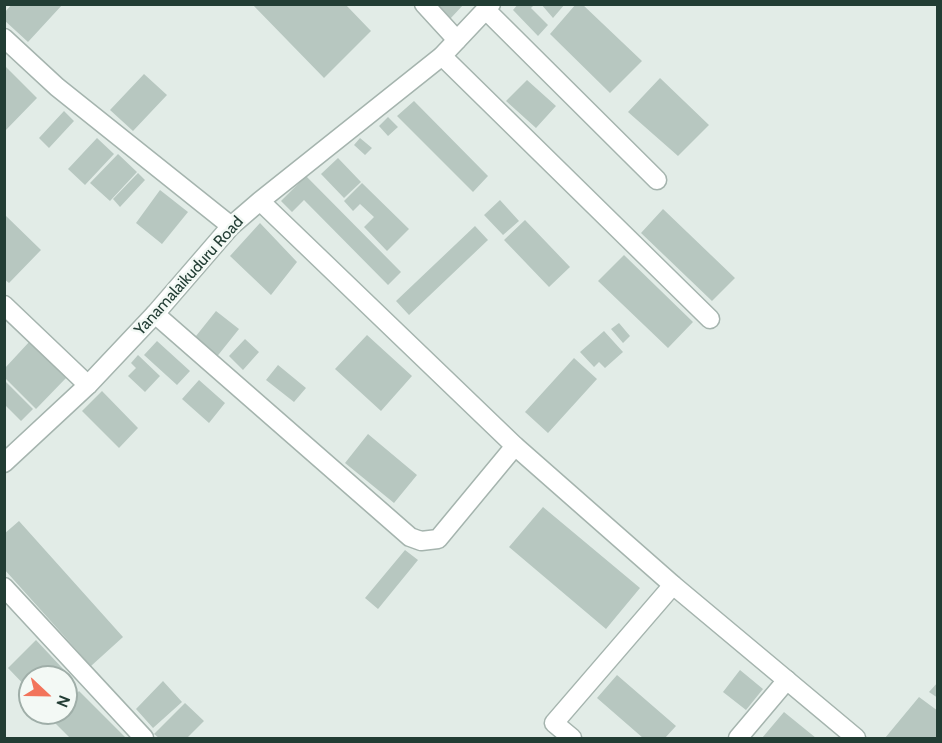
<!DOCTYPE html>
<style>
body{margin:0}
#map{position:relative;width:942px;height:743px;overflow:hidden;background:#e2ece7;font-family:Cabin,sans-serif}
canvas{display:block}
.frame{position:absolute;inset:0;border:6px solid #223d34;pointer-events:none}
.north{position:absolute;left:18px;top:665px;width:60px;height:60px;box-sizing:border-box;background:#f3f9f5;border:2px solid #9faea8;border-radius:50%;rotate:112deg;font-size:16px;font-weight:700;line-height:24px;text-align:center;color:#223d34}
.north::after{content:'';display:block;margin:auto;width:21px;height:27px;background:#f2745b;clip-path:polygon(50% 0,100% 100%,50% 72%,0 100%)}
</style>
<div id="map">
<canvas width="942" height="743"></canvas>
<div class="frame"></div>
<div class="north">N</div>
</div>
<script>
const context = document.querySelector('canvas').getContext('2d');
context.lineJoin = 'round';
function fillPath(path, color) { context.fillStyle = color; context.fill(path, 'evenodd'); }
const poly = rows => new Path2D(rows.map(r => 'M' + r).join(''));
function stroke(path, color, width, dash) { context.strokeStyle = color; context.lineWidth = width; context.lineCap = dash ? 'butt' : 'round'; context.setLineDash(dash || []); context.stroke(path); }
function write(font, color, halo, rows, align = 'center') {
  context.font = font + ' Cabin,sans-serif'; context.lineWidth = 5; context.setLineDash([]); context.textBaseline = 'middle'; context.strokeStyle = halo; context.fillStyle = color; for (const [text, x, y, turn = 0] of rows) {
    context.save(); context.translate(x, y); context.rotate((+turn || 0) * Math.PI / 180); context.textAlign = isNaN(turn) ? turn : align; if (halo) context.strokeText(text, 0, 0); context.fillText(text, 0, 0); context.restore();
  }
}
fillPath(poly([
 [12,4,63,4,28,42,4,20,4,13],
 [252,4,345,4,371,31,324,78],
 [435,4,464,4,450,19],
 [518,4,535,4,531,8,548,25,538,36,513,10],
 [541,4,565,4,553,18],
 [576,4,582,4,642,61,610,93,550,34],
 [4,65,37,98,4,132],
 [144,74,167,95,133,131,110,110],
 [660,78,709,125,678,156,628,112],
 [527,80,556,106,536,128,506,101],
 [414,101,488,176,473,192,397,116],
 [64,111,74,121,49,148,39,138],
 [388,117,398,127,388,136,379,126],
 [97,138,114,154,85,185,68,169],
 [360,138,372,148,365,155,354,145],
 [118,154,137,172,110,201,90,183],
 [338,158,361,182,344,198,321,174],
 [138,173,145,180,120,207,113,199],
 [306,176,401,272,388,285,304,200,292,212,281,201],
 [362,183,409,229,387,251,364,227,374,217,360,204,353,211,344,201],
 [160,190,188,212,162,244,136,223],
 [500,200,519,221,503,235,484,215],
 [663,209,735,278,712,301,641,233],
 [4,214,41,250,9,283,4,279],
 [525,220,570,267,549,287,504,240],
 [260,223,297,262,271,295,230,256],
 [475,226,488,240,409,315,396,301],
 [624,255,693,322,668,348,598,281],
 [216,311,239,329,215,359,192,341],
 [619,323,630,336,623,343,611,329],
 [604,331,623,352,605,368,599,362,594,367,580,352],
 [367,335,412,376,381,411,335,369],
 [245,339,259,352,243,370,229,356],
 [30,341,67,377,36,409,5,378,5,368],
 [157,341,190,371,177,385,144,355],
 [138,355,160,376,145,392,128,376,136,368,131,363],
 [574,358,597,379,548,433,525,412],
 [278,365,306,388,294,402,266,380],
 [4,380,33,409,21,421,4,404],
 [199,380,225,403,209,423,182,399],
 [102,391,138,428,119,448,82,411],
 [368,434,417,475,394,503,345,463],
 [543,507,640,588,606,629,509,547],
 [19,521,123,637,91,666,4,569,4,534],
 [405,550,418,560,378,609,365,598],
 [36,640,65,671,58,677,30,677,30,691,8,668],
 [740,670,763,689,746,710,723,692],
 [617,675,676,726,665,738,643,738,597,698],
 [163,681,182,702,153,728,136,709],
 [938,682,938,698,929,692],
 [79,691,126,738,70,738,51,719,56,713,66,713,66,704],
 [919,697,938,711,938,738,885,738],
 [185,703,204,721,187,738,159,738,154,734],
 [784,712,816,738,762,738]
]), '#b7c7c0');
const minor = poly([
 [424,4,457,40],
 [486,10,657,180],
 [4,38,57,87,231,226],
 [442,56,710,319],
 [4,305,88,385],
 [155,314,410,537,421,541,438,539,515,446],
 [4,587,144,738],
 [572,738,554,723,673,585],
 [738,738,787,680]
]);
const tertiary = poly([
 [260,201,515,446,673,585,856,738],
 [4,463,88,385,155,314,231,226,260,201,442,56,491,4]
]);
stroke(minor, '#a5b4ae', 21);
stroke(tertiary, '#a5b4ae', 21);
stroke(minor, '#fff', 18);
stroke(tertiary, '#fff', 18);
write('16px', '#223d34', '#f3f9f5', [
 ["Yanamalaikuduru Road",189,276,-48]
]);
</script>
